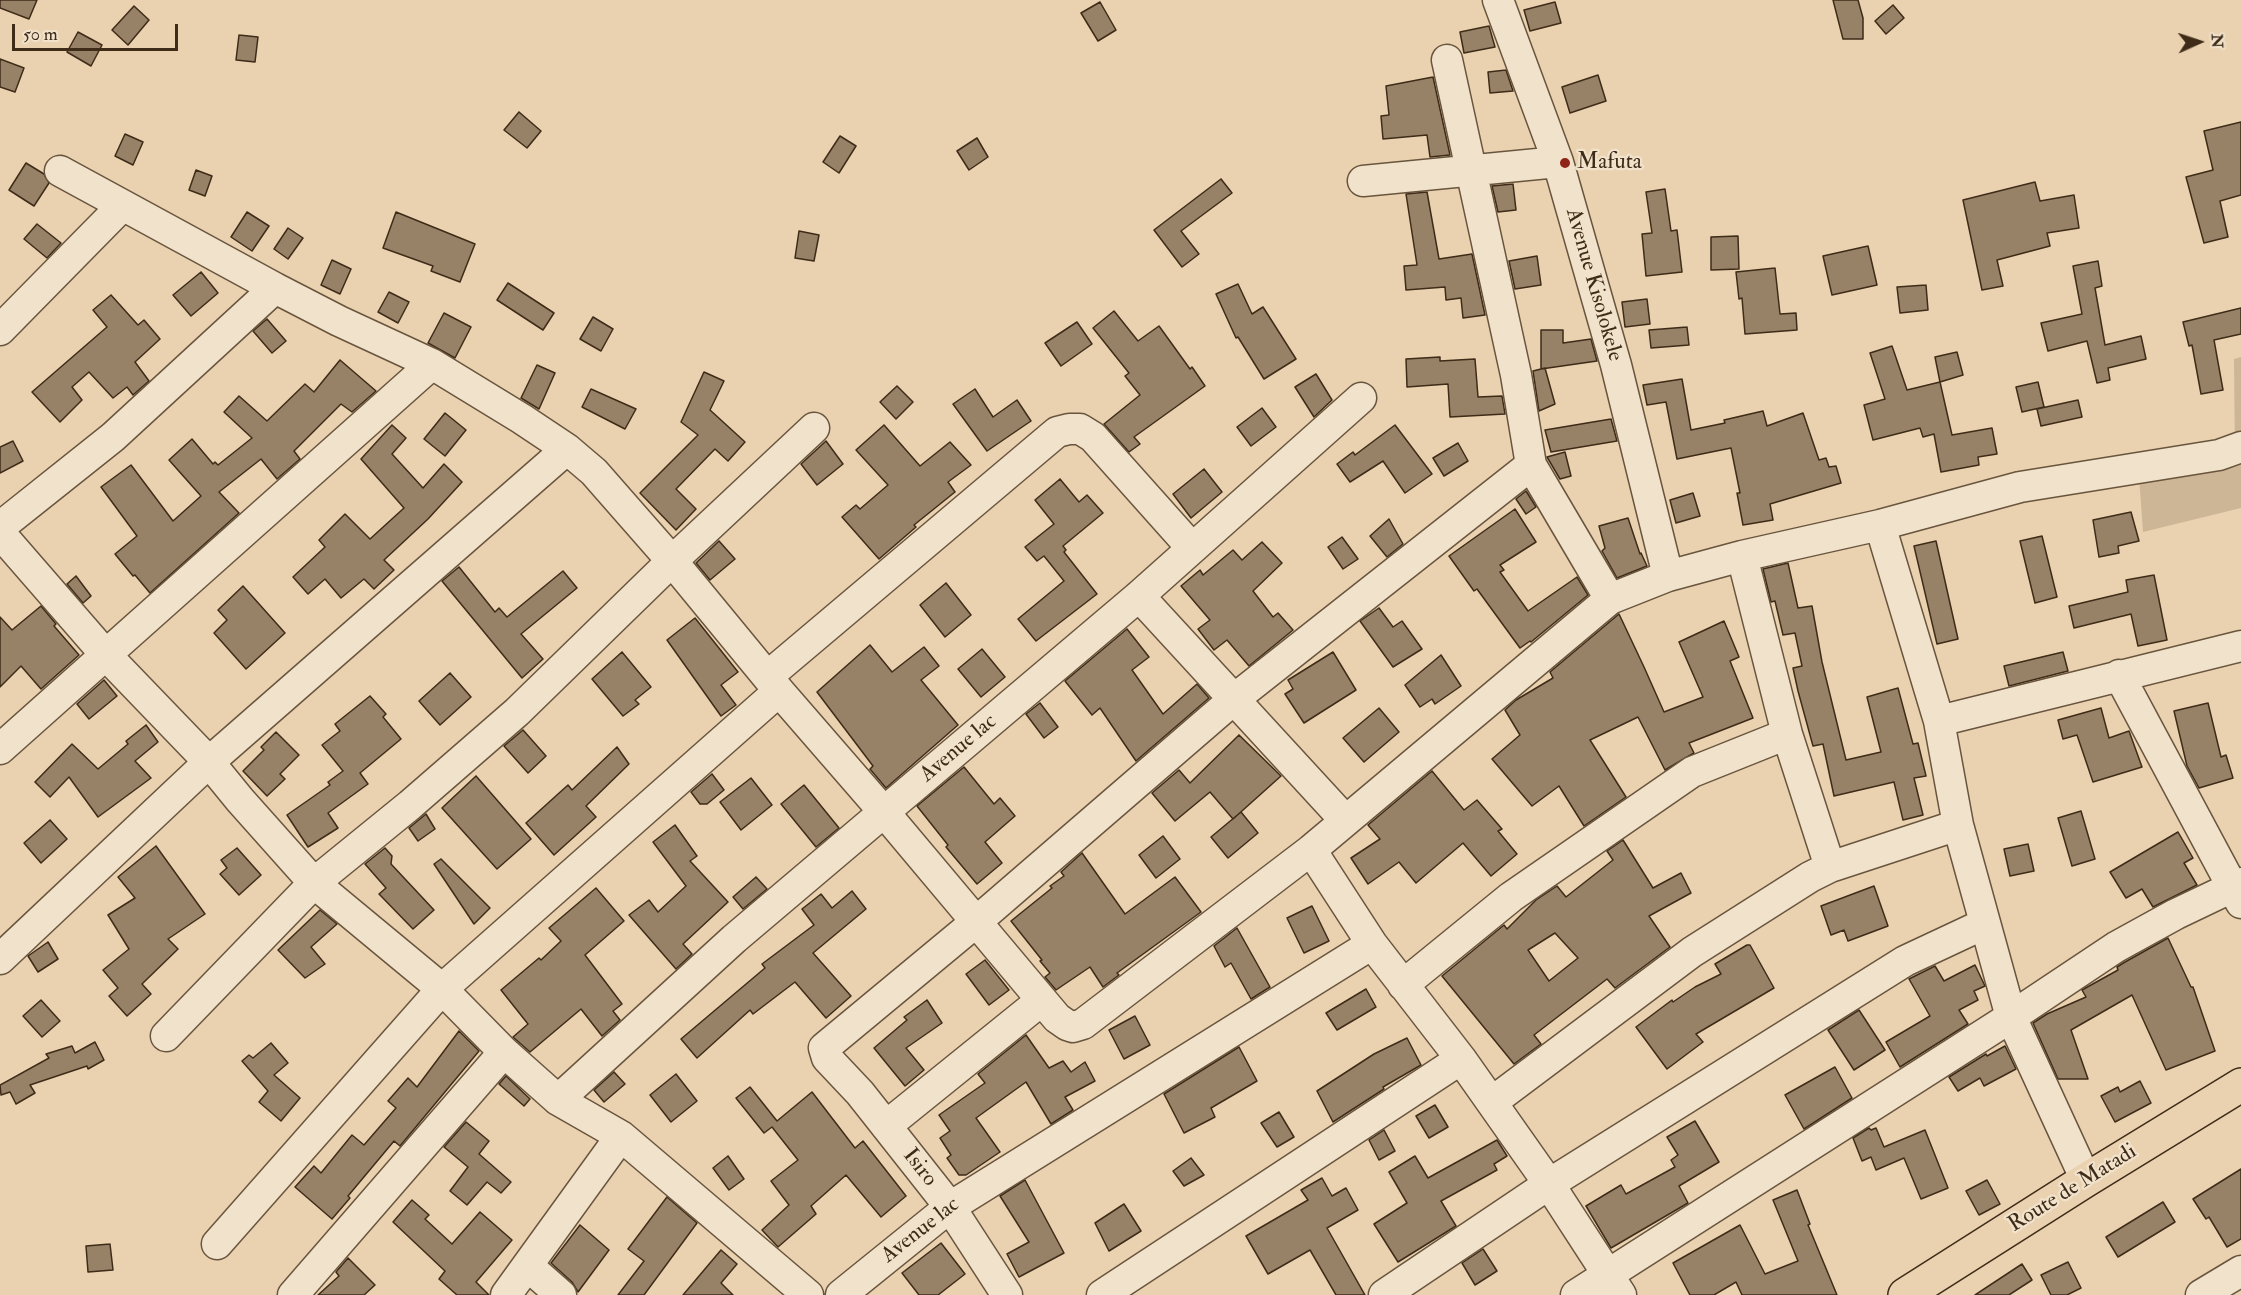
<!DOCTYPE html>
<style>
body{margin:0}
#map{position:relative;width:2241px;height:1295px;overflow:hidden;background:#ead2b0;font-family:"IM FELL Double Pica",serif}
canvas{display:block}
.north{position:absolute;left:2169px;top:12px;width:60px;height:60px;-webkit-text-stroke:4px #f1e2cc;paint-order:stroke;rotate:87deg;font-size:16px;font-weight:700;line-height:24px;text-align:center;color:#3e2b18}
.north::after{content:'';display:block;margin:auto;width:21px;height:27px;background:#3e2b18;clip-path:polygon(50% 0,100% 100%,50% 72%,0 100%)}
.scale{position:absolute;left:12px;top:24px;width:166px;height:27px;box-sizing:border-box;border:3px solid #3e2b18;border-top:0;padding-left:8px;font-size:18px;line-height:21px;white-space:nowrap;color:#3e2b18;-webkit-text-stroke:4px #f1e2cc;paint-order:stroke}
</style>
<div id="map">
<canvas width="2241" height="1295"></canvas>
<div class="north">N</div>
<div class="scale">50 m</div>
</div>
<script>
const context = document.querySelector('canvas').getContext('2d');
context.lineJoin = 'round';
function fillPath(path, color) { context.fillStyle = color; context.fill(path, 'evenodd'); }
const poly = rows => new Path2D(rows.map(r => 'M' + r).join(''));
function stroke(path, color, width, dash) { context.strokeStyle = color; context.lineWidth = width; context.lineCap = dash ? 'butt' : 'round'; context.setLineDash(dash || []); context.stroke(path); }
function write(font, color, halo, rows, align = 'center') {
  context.font = font + ' "IM FELL Double Pica",serif'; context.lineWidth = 4.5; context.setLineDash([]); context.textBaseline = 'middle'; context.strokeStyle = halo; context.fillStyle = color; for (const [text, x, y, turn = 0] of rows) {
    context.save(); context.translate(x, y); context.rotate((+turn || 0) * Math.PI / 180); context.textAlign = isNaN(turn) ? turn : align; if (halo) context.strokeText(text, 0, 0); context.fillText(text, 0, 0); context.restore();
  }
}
fillPath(poly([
 [2241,357,2241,508,2143,532,2139,476,2235,458,2234,359]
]), '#cdb696');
const building = poly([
 [0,0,37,0,29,19,0,8,0,0],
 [1833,0,1858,0,1863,18,1863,39,1843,39,1833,0],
 [1100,2,1116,30,1098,41,1081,13,1100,2],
 [1555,2,1561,23,1530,31,1524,10,1555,2],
 [1893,5,1904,18,1886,34,1875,21,1893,5],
 [134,6,149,20,128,45,112,30,134,6],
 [1489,26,1495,47,1464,53,1460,32,1489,26],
 [78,32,102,45,91,66,67,52,78,32],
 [239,35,258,37,255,62,236,60,239,35],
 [0,59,24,68,15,92,0,87,0,59],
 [1506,70,1513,91,1490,93,1488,72,1506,70],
 [1598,75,1606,101,1570,113,1562,87,1598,75],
 [1433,77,1450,155,1430,157,1427,135,1383,139,1381,116,1389,115,1386,86,1433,77],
 [519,112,541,131,527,148,504,130,519,112],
 [2241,122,2241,195,2220,201,2228,237,2204,243,2186,177,2213,170,2204,131,2241,122],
 [125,134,143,142,133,165,115,156,125,134],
 [840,136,856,146,839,173,823,162,840,136],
 [977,138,988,157,969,170,957,151,977,138],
 [26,163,44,174,49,183,34,206,9,190,26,163],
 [196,170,212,176,205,196,189,190,196,170],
 [1221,179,1232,193,1181,231,1199,254,1182,267,1154,230,1221,179],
 [2035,182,2040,201,2074,195,2079,228,2047,233,2050,246,1997,260,2003,286,1982,290,1963,200,2035,182],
 [1513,184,1516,210,1498,212,1492,186,1513,184],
 [1665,189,1671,231,1677,230,1682,272,1646,276,1642,234,1652,233,1646,192,1665,189],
 [1427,192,1439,259,1472,254,1485,315,1463,318,1461,298,1446,300,1445,287,1406,290,1404,266,1417,265,1406,194,1427,192],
 [247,212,269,226,252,251,231,237,247,212],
 [396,212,475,244,460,282,431,271,433,266,383,248,396,212],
 [37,224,61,243,47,258,24,239,37,224],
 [288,228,303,238,288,259,274,249,288,228],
 [799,231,819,235,814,261,795,258,799,231],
 [1738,236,1739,269,1711,270,1711,237,1738,236],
 [1868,246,1877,285,1832,295,1823,256,1868,246],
 [1537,256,1541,285,1515,289,1509,261,1537,256],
 [332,260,351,269,340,294,321,285,332,260],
 [2098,261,2102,286,2095,288,2105,345,2141,336,2146,359,2108,368,2110,380,2097,383,2087,341,2048,351,2041,323,2082,314,2073,266,2098,261],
 [1775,268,1780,314,1796,313,1797,330,1745,334,1742,298,1739,299,1736,272,1775,268],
 [201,272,218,293,191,316,173,295,201,272],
 [508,283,554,313,543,330,497,300,508,283],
 [1238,284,1252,314,1263,307,1296,359,1264,379,1238,337,1236,338,1216,294,1238,284],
 [1926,285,1928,310,1900,313,1897,287,1926,285],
 [389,292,409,302,398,323,378,312,389,292],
 [111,295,138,325,144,320,160,339,135,362,149,381,133,395,127,387,113,398,89,372,72,387,82,400,60,422,32,392,107,327,93,310,111,295],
 [1647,299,1650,324,1625,327,1622,302,1647,299],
 [2241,308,2241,334,2214,340,2223,390,2201,394,2192,345,2189,346,2183,322,2241,308],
 [1114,311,1138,341,1159,326,1190,369,1192,367,1205,386,1134,437,1140,444,1129,452,1104,424,1140,395,1125,376,1129,373,1093,328,1114,311],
 [444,313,471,327,455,358,428,343,444,313],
 [593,317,613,329,601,351,580,339,593,317],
 [267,319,286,341,272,353,253,331,267,319],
 [1077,322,1092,344,1061,366,1045,343,1077,322],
 [1687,327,1689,345,1651,348,1649,330,1687,327],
 [1541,330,1563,330,1563,343,1591,339,1597,361,1541,369,1541,330],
 [1892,346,1907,390,1940,382,1952,435,1992,428,1997,454,1978,457,1979,465,1941,472,1934,434,1923,437,1920,428,1873,440,1864,405,1885,399,1870,353,1892,346],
 [1957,352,1963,375,1940,382,1935,357,1957,352],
 [1440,357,1440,361,1475,359,1478,397,1502,396,1505,414,1450,417,1448,384,1407,387,1406,359,1440,357],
 [340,360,376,391,352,412,341,404,294,451,300,459,277,479,261,459,219,492,239,513,150,593,135,575,133,576,115,554,137,536,101,487,131,465,173,521,201,496,169,460,192,439,213,464,215,462,218,465,252,438,224,412,239,396,267,421,305,384,314,392,340,360],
 [537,365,555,373,539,409,521,398,537,365],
 [1545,368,1555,404,1539,411,1533,371,1545,368],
 [704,372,724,381,710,410,745,442,728,461,715,449,676,489,696,509,676,530,640,493,698,435,681,422,704,372],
 [1316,374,1332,400,1314,417,1295,387,1316,374],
 [1682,379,1691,430,1725,423,1724,420,1763,411,1767,426,1803,413,1819,460,1826,458,1829,467,1836,466,1841,483,1770,504,1773,520,1743,525,1737,493,1740,493,1731,448,1677,459,1666,402,1647,405,1643,385,1682,379],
 [2038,382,2044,407,2022,412,2016,387,2038,382],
 [897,386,913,402,896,419,880,402,897,386],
 [591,389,636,409,625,429,582,407,591,389],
 [975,389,993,417,1017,400,1031,421,987,451,953,404,975,389],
 [2078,400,2082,417,2041,426,2037,409,2078,400],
 [1262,408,1276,427,1251,446,1237,427,1262,408],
 [445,413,466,430,445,456,424,439,445,413],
 [1611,419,1617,441,1551,452,1545,430,1611,419],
 [392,425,406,438,392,454,423,488,444,464,462,482,428,519,384,560,394,570,374,589,364,579,341,598,325,579,308,594,293,577,325,547,319,540,345,514,370,539,404,508,361,459,392,425],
 [884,425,920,466,950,442,971,465,948,482,955,492,914,525,916,527,879,559,842,517,856,505,860,509,888,485,856,450,884,425],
 [1395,425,1432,474,1405,493,1383,461,1350,482,1337,464,1353,452,1355,455,1395,425],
 [13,441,23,461,0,473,0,447,13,441],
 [826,441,843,464,817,485,801,464,826,441],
 [1458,443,1468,461,1444,476,1433,458,1458,443],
 [1565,452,1571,476,1560,479,1547,457,1565,452],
 [1204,469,1222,492,1191,518,1173,494,1204,469],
 [1060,479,1079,502,1087,495,1103,513,1063,546,1066,550,1064,552,1097,594,1036,641,1018,619,1064,581,1044,556,1037,561,1025,547,1054,524,1035,500,1060,479],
 [1526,491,1536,507,1526,514,1516,499,1526,491],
 [1693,493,1700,516,1676,523,1670,500,1693,493],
 [1515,509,1536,542,1500,565,1504,570,1500,572,1528,611,1577,577,1588,595,1531,642,1530,641,1520,648,1477,589,1474,591,1449,556,1515,509],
 [2131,512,2139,541,2118,546,2119,553,2099,557,2093,520,2131,512],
 [1628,518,1640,554,1641,553,1647,566,1617,578,1602,551,1605,548,1599,526,1628,518],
 [1389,519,1403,544,1387,557,1370,536,1389,519],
 [2042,536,2057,597,2035,603,2020,541,2042,536],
 [1342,537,1358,559,1343,569,1328,547,1342,537],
 [719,541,735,559,710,580,696,563,719,541],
 [1936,541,1958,639,1937,644,1914,546,1936,541],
 [1262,542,1282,563,1253,591,1273,617,1278,613,1293,630,1249,666,1227,640,1214,650,1198,629,1210,620,1181,586,1200,570,1203,575,1233,550,1242,560,1262,542],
 [1788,563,1798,608,1812,606,1822,662,1846,760,1881,752,1867,697,1898,688,1913,744,1918,743,1926,776,1914,778,1923,815,1903,820,1894,782,1834,796,1823,744,1813,746,1798,691,1793,668,1802,666,1795,633,1783,635,1775,601,1771,602,1763,569,1788,563],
 [459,567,495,612,499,608,507,617,563,571,577,588,521,634,543,659,522,678,442,581,459,567],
 [2154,575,2167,640,2138,646,2131,614,2074,628,2069,606,2128,592,2126,580,2154,575],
 [76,576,91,596,83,603,67,584,76,576],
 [946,583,971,615,945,637,920,605,946,583],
 [243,586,285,633,246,669,214,633,227,620,218,610,243,586],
 [41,606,56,624,54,626,79,655,41,689,21,666,0,687,0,617,12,630,41,606],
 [1379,608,1393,627,1402,621,1422,649,1393,667,1360,621,1379,608],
 [1619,614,1644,667,1664,712,1703,697,1679,642,1724,621,1739,657,1730,661,1753,718,1689,743,1694,753,1665,770,1638,717,1590,740,1626,797,1584,826,1559,786,1532,806,1492,759,1520,735,1505,710,1516,700,1553,678,1550,672,1619,614],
 [695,618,738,672,721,685,736,705,721,716,667,640,695,618],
 [1127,629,1149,657,1132,670,1163,714,1197,684,1209,698,1136,761,1100,708,1092,715,1065,681,1127,629],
 [870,645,892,672,924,647,939,666,921,680,958,725,886,788,870,769,873,766,817,692,870,645],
 [982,649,1005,677,981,697,958,669,982,649],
 [622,652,651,687,635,700,639,704,623,716,592,679,622,652],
 [1333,652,1356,690,1304,723,1285,694,1293,689,1288,680,1333,652],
 [2063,652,2068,671,2009,686,2004,666,2063,652],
 [1441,655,1461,686,1435,704,1432,699,1420,707,1405,685,1441,655],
 [450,673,471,697,440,725,419,701,450,673],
 [104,680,117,696,89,719,77,704,104,680],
 [370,696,386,714,383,717,401,739,360,773,368,784,328,813,338,828,308,847,287,815,330,785,328,782,343,771,322,745,340,731,335,724,370,696],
 [1040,703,1058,727,1044,738,1026,714,1040,703],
 [2208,703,2221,757,2226,755,2233,778,2199,788,2187,766,2174,711,2208,703],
 [1379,708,1399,732,1364,762,1343,738,1379,708],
 [2101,708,2109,738,2129,731,2142,767,2093,782,2077,735,2063,739,2058,720,2101,708],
 [146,725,158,742,135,761,151,778,98,817,69,777,50,797,35,782,72,744,98,769,128,744,126,741,146,725],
 [523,730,546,756,528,773,504,746,523,730],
 [276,732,299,755,280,774,285,779,267,796,243,771,264,750,261,747,276,732],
 [1239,735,1281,776,1233,819,1210,792,1175,821,1152,793,1179,770,1190,783,1239,735],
 [617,747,629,764,586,806,596,817,554,855,526,823,568,785,572,790,617,747],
 [964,767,994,804,1000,798,1015,816,985,842,1002,863,977,884,946,847,948,845,917,806,964,767],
 [1432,771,1464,810,1477,800,1502,829,1498,831,1517,854,1491,876,1463,843,1416,883,1399,862,1368,884,1351,858,1380,839,1368,825,1432,771],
 [712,774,724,790,707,804,700,804,691,792,712,774],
 [476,776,531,839,497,869,442,808,476,776],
 [751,778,772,805,741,830,720,802,751,778],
 [804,785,839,828,816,847,781,804,804,785],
 [2081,811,2095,859,2072,866,2058,818,2081,811],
 [1241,812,1258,833,1228,858,1211,837,1241,812],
 [426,814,435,829,418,841,409,828,426,814],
 [50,820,67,839,41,863,24,843,50,820],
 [675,825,697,856,690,861,728,902,683,944,692,954,676,969,629,915,649,900,658,912,686,886,653,842,675,825],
 [2178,832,2193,858,2184,863,2197,885,2153,907,2142,889,2126,898,2110,872,2178,832],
 [1163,836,1180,859,1156,878,1139,855,1163,836],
 [1623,840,1653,888,1681,873,1691,893,1649,916,1670,947,1615,988,1607,979,1534,1035,1541,1044,1514,1064,1442,976,1504,925,1507,929,1536,900,1557,886,1566,897,1613,860,1607,851,1623,840],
 [1555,933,1578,958,1549,981,1528,950,1555,933],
 [2028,844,2034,871,2010,876,2004,849,2028,844],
 [156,846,205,914,168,939,178,949,142,984,151,994,127,1016,109,996,118,988,103,970,129,949,108,915,135,898,118,877,156,846],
 [237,848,261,875,239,895,220,874,227,868,221,860,237,848],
 [385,848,392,856,391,864,434,910,413,929,379,894,386,888,365,864,385,848],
 [1082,853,1125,914,1175,877,1201,912,1117,973,1119,975,1103,987,1090,967,1056,990,1045,977,1050,973,1040,961,1042,960,1011,921,1052,888,1050,886,1064,876,1061,872,1082,853],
 [441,859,490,908,474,924,434,864,441,859],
 [756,877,767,889,743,909,733,897,756,877],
 [1874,886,1888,926,1848,941,1844,930,1831,935,1821,906,1874,886],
 [596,888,624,921,585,955,622,1004,613,1011,620,1020,602,1036,581,1009,530,1052,513,1037,528,1024,501,990,539,958,541,960,561,941,549,928,596,888],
 [852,891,866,909,813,953,851,996,826,1018,795,982,753,1014,750,1010,697,1058,681,1039,765,968,762,964,814,925,802,909,821,894,832,908,852,891],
 [1312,906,1329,941,1304,953,1287,918,1312,906],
 [320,910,337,924,311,947,325,964,305,978,278,950,320,910],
 [1237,928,1270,987,1251,999,1231,963,1225,967,1214,946,1237,928],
 [2168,938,2191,987,2193,987,2215,1051,2166,1070,2132,995,2071,1030,2088,1079,2058,1079,2033,1023,2047,1014,2086,997,2082,990,2118,970,2117,967,2125,962,2168,938],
 [48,942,58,959,38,972,28,956,48,942],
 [1747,945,1750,945,1774,988,1696,1034,1703,1042,1667,1069,1636,1027,1672,1000,1673,1002,1695,987,1721,974,1715,964,1747,945],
 [985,960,1009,990,989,1005,966,974,985,960],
 [1975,965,1985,986,1974,991,1978,1000,1959,1010,1968,1024,1900,1067,1886,1042,1930,1016,1909,979,1935,966,1944,981,1975,965],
 [1366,989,1376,1007,1337,1030,1326,1013,1366,989],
 [41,1000,60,1021,42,1037,23,1016,41,1000],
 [927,1000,942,1023,906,1048,924,1070,905,1086,874,1048,907,1020,904,1017,927,1000],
 [1859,1010,1885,1050,1854,1070,1828,1030,1859,1010],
 [1135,1016,1150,1045,1124,1059,1109,1030,1135,1016],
 [459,1031,479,1051,400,1146,394,1141,348,1196,350,1198,332,1219,295,1187,314,1166,321,1173,352,1135,364,1145,396,1108,388,1101,408,1078,417,1087,459,1031],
 [1026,1035,1049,1068,1063,1061,1071,1072,1085,1062,1095,1081,1065,1097,1073,1110,1051,1124,1026,1082,976,1118,1000,1152,966,1175,959,1175,947,1158,951,1155,940,1138,950,1131,939,1115,985,1083,978,1074,1026,1035],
 [1407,1038,1421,1065,1383,1087,1384,1089,1333,1122,1317,1091,1374,1054,1407,1038],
 [95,1042,104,1060,88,1069,87,1066,30,1085,35,1093,16,1104,10,1092,1,1095,0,1085,49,1058,46,1054,72,1046,75,1053,95,1042],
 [271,1043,288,1063,274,1075,300,1098,281,1121,259,1102,268,1091,242,1061,249,1055,253,1058,271,1043],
 [2005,1046,2016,1069,1984,1086,1980,1078,1958,1091,1949,1077,1986,1054,1987,1056,2005,1046],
 [1239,1047,1257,1081,1211,1108,1215,1117,1184,1133,1164,1094,1239,1047],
 [1835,1067,1852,1098,1804,1129,1785,1095,1835,1067],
 [614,1072,625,1084,604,1102,594,1090,614,1072],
 [676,1074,697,1101,671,1122,650,1095,676,1074],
 [506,1076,530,1099,524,1106,499,1084,506,1076],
 [2140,1081,2151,1103,2115,1122,2101,1096,2118,1087,2120,1092,2140,1081],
 [750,1087,777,1121,812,1092,855,1148,863,1141,906,1196,881,1217,846,1175,811,1206,816,1214,778,1247,762,1230,789,1205,771,1181,798,1160,772,1127,764,1133,736,1098,750,1087],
 [1435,1105,1448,1127,1429,1138,1416,1116,1435,1105],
 [1279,1112,1294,1137,1277,1147,1261,1123,1279,1112],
 [1695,1121,1719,1162,1679,1186,1688,1203,1611,1248,1586,1206,1621,1185,1626,1194,1675,1167,1671,1160,1678,1155,1667,1137,1695,1121],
 [466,1122,489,1141,479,1154,511,1182,501,1193,487,1182,467,1205,450,1191,468,1167,444,1147,466,1122],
 [1869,1128,1871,1130,1876,1128,1884,1147,1925,1130,1948,1188,1921,1199,1904,1158,1876,1170,1871,1157,1862,1161,1853,1138,1869,1128],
 [1384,1130,1395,1151,1379,1160,1369,1140,1384,1130],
 [1497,1140,1507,1156,1494,1164,1497,1170,1441,1201,1456,1226,1398,1262,1374,1224,1407,1203,1389,1172,1415,1156,1428,1178,1497,1140],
 [728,1156,744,1179,729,1190,713,1168,728,1156],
 [1191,1158,1204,1175,1184,1186,1173,1171,1191,1158],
 [2241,1169,2241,1239,2227,1247,2209,1217,2206,1219,2193,1199,2241,1169],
 [1322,1178,1332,1196,1346,1188,1358,1210,1327,1228,1365,1295,1336,1295,1310,1250,1268,1274,1246,1236,1308,1200,1301,1190,1322,1178],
 [1025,1180,1064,1253,1019,1277,1007,1254,1029,1242,1000,1196,1025,1180],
 [1987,1180,2000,1204,1979,1215,1966,1191,1987,1180],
 [1797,1190,1810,1224,1808,1225,1837,1295,1742,1295,1736,1282,1714,1295,1690,1295,1673,1263,1740,1225,1765,1274,1798,1261,1773,1200,1797,1190],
 [667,1197,697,1223,644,1295,618,1295,644,1261,628,1249,667,1197],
 [412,1200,429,1215,425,1219,452,1244,480,1212,512,1240,476,1282,489,1295,457,1295,439,1279,445,1271,393,1222,412,1200],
 [2163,1202,2175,1222,2118,1257,2106,1237,2163,1202],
 [1124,1204,1141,1231,1109,1251,1095,1223,1124,1204],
 [580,1225,609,1250,578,1292,572,1282,551,1263,580,1225],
 [941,1243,965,1274,938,1295,919,1295,902,1273,941,1243],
 [110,1244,113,1270,88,1272,86,1246,110,1244],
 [1483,1249,1497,1271,1475,1285,1462,1263,1483,1249],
 [721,1250,737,1264,721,1283,733,1295,683,1295,721,1250],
 [348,1258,375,1285,364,1295,318,1295,339,1276,336,1272,348,1258],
 [2068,1262,2081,1288,2067,1295,2051,1295,2041,1275,2068,1262],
 [2022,1264,2032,1280,2009,1295,1975,1295,2022,1264]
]);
fillPath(building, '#978267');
stroke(building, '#3e2b18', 1.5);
const minor = poly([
 [1498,0,1558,162,1616,365,1668,576],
 [1447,60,1516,375,1531,465,1610,599],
 [60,171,275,288,339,321,432,364,522,419,567,449,594,472,672,561,779,691,884,812,1057,1018,1067,1025,1073,1027,1083,1024,1311,850,1610,599,1668,576,1742,556,1880,525,2020,487,2219,455,2241,447],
 [1363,181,1558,162],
 [0,330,122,206],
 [1880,525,1939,721,1958,825,2011,1017,2086,1180],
 [0,527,113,437,275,288],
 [0,533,105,654,209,762,240,800,314,883,442,989,504,1052,558,1100,621,1136,808,1295],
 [1742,556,1787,734,1830,867],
 [1139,596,1345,820],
 [2119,675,2241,903],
 [768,676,1057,432,1069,429,1080,429,1093,437,1192,548],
 [1939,721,2241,646],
 [0,749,432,364],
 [1311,850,1372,944,1461,1059,1549,1184,1621,1295],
 [0,959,209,762,567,449],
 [1403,985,1511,897,1692,772,1787,734],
 [166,1036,314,883,410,805,517,712,672,561,814,428],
 [558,1100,734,939,1139,596,1361,398],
 [1492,1102,1692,952,1810,877,1830,867,1958,825],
 [886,1126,1042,1000],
 [217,1244,442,989,779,691],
 [528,1266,561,1295],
 [293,1295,504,1052],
 [506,1295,621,1136],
 [841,1295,950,1207,1372,944],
 [1007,1295,950,1207,860,1093,827,1058,824,1048,976,922,1233,700,1531,465],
 [1102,1295,1461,1059],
 [1384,1295,1549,1184,1905,961,1984,924],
 [1576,1295,2011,1017,2116,947,2176,914,2241,883],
 [2201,1295,2241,1271]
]);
const major = poly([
 [1905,1295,2086,1180,2241,1085]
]);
stroke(minor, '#69553e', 33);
stroke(major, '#3e2b18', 36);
stroke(minor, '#f1e2cc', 30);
stroke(major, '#ead2b0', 33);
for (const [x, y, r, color] of [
 [1565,163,6,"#8f2418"]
]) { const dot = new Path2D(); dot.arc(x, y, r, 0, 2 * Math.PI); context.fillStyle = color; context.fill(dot); stroke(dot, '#f1e2cc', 2); }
write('22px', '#3e2b18', '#f1e2cc', [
 ["Mafuta",1577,163]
], 'left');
write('22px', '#3e2b18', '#f1e2cc', [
 ["Avenue Kisolokele",1593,285,74],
 ["Avenue lac",959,749,-40],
 ["Isiro",919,1168,52],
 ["Route de Matadi",2073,1189,-32],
 ["Avenue lac",921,1231,-38]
]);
</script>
